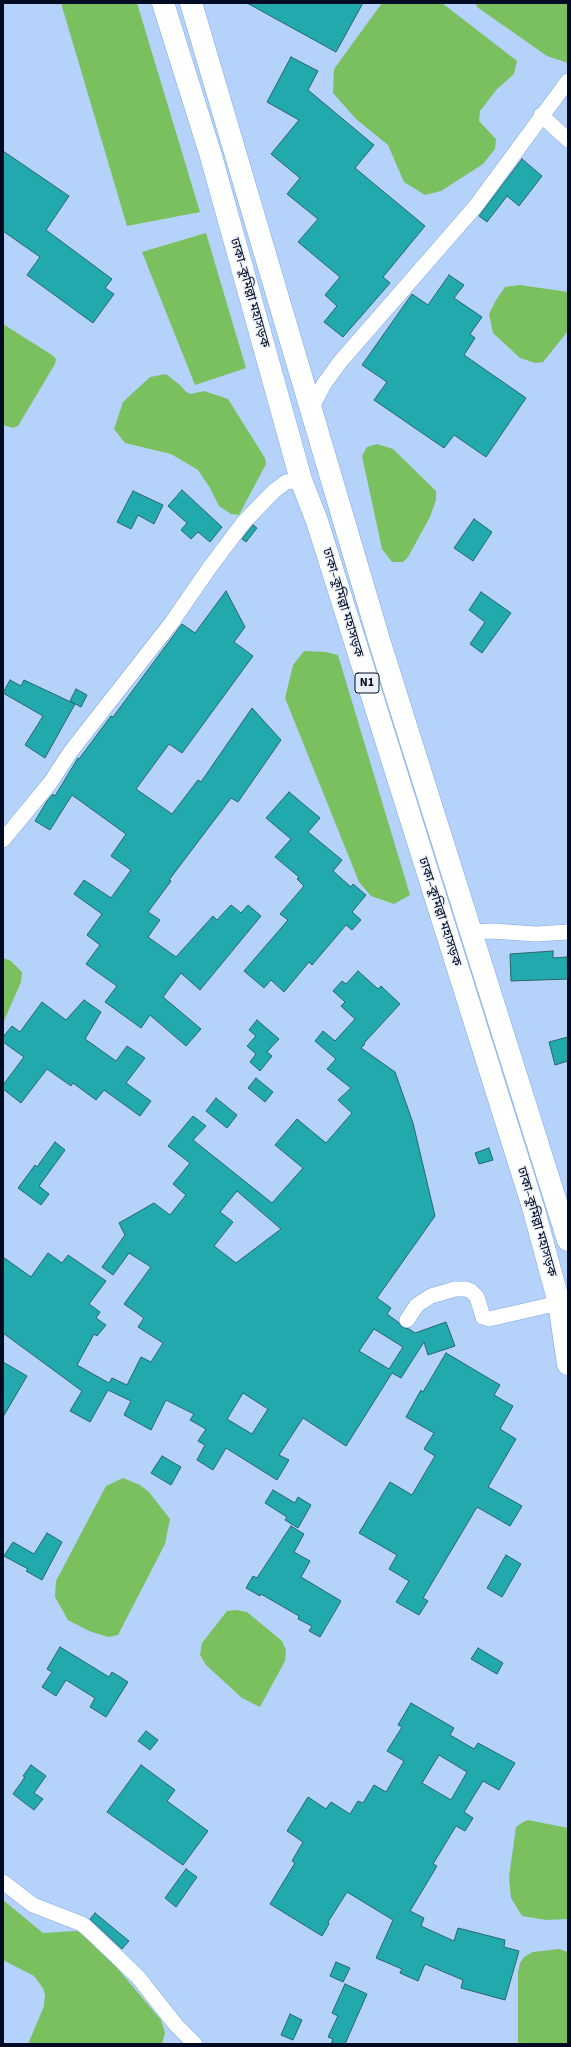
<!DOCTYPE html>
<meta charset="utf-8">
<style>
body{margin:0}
#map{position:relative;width:571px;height:2047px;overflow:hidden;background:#b5d2fa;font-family:"Source Sans 3",sans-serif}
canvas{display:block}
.frame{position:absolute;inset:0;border:4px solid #010c24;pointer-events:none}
</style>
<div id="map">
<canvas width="571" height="2047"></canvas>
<div class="frame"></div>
</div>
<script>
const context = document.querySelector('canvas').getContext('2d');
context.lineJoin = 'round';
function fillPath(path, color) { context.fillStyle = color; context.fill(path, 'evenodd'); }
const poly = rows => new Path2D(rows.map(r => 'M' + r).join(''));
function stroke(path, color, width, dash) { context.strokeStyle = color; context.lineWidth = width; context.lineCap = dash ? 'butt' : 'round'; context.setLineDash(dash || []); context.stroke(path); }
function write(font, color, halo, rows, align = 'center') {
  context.font = font + ' "Source Sans 3","Noto Sans Bengali",sans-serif'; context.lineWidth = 3; context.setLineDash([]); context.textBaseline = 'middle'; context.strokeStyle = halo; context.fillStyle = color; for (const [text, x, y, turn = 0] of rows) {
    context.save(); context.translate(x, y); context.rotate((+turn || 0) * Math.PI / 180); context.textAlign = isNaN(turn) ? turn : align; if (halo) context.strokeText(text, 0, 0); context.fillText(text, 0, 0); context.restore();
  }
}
fillPath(poly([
 [61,3,137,3,200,212,127,226],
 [382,3,442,3,517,61,514,74,497,89,480,111,479,121,496,139,495,149,483,164,441,191,425,195,404,182,388,145,356,119,333,93,334,69],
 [476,3,568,3,568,63,547,56,477,7],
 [206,233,246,368,195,385,142,252],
 [520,285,568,292,568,331,543,362,535,363,520,358,493,333,489,314,496,300,505,287],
 [3,324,52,355,56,359,55,364,18,426,13,428,3,425],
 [166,374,180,385,186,392,191,394,204,391,228,399,265,458,266,464,239,515,231,514,219,506,210,488,198,470,171,454,125,443,114,429,123,402,150,377],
 [377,444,393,449,436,491,436,500,430,517,408,557,403,562,392,562,382,549,376,521,362,456,367,447],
 [304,651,326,652,338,655,410,895,394,904,371,896,359,882,285,698,293,665],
 [3,958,11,961,22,972,21,982,3,1023],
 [123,1478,140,1485,149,1492,170,1519,165,1544,118,1635,108,1637,89,1631,68,1620,55,1597,56,1581,106,1486],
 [237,1610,247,1612,282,1641,286,1650,285,1661,260,1707,242,1698,206,1665,200,1655,202,1643,227,1611],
 [528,1820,568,1828,568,1919,546,1920,522,1916,511,1898,509,1877,516,1827,523,1822],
 [3,1900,43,1933,77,1931,88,1936,96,1943,161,2020,165,2033,162,2044,28,2044,44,2006,45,1995,43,1988,34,1976,3,1960],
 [559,1949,568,1952,568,2044,518,2044,518,1972,520,1963,524,1957,533,1952]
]), '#7ac05f');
const building = poly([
 [247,3,363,3,336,52,247,3],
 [291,57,318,71,308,90,374,145,355,168,425,226,383,277,390,283,343,337,324,322,337,306,325,295,340,277,298,242,318,219,287,194,300,178,271,154,299,120,267,102,291,57],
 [3,151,69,196,46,230,112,279,105,288,114,294,93,323,27,275,40,257,3,231,3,151],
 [522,159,542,176,519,206,507,196,487,222,479,216,522,159],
 [449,275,464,285,454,298,482,317,470,334,475,338,464,355,526,398,486,457,454,435,444,448,374,400,387,382,362,365,412,294,428,305,449,275],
 [182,490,222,527,210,542,198,532,191,539,181,530,187,523,168,506,182,490],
 [133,491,163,505,154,524,138,515,131,529,117,522,133,491],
 [474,519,492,532,473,561,454,548,474,519],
 [253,525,257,528,246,542,242,539,253,525],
 [226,591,245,627,234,642,253,656,182,753,169,744,136,789,172,814,198,780,201,782,252,708,281,740,238,802,231,798,169,880,171,881,148,912,160,920,148,937,176,957,213,916,217,920,231,905,241,913,248,905,261,916,200,990,181,973,163,997,201,1029,186,1046,150,1015,141,1028,105,1002,117,986,86,964,100,945,87,935,102,914,74,894,84,880,111,898,131,870,111,856,126,834,72,795,50,830,35,821,47,801,53,794,55,796,78,758,79,759,111,716,113,717,182,624,195,633,226,591],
 [481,592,511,613,482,653,470,644,485,622,469,610,481,592],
 [10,680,21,686,24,680,75,704,45,758,25,745,43,716,3,693,10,680],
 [76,689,87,695,81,707,70,701,76,689],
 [289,792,320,818,308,832,342,860,333,871,351,887,353,884,366,895,352,912,361,920,352,930,346,925,312,965,309,962,284,992,271,980,264,988,244,971,288,920,280,914,304,886,297,879,299,877,275,857,291,839,266,818,289,792],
 [553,951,553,958,567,957,568,979,511,981,510,954,553,951],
 [358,971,378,989,381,986,400,1004,364,1043,365,1044,361,1048,395,1072,413,1123,435,1216,377,1298,391,1308,387,1314,398,1322,402,1327,409,1329,415,1333,446,1322,455,1346,428,1355,424,1342,401,1378,392,1373,346,1446,303,1418,279,1455,289,1460,277,1480,226,1448,213,1470,197,1460,205,1445,198,1441,206,1429,190,1420,194,1414,166,1400,151,1430,124,1415,131,1401,108,1390,90,1422,70,1411,82,1391,3,1333,3,1257,31,1277,48,1253,62,1263,68,1255,106,1281,89,1304,100,1312,96,1318,106,1325,97,1336,94,1334,77,1365,109,1383,112,1378,127,1385,141,1357,151,1362,163,1343,138,1327,144,1318,124,1304,151,1267,129,1253,113,1275,102,1267,125,1235,119,1223,154,1203,170,1215,186,1195,173,1184,190,1163,168,1146,193,1116,206,1126,193,1140,272,1203,303,1168,275,1145,297,1119,326,1143,352,1113,338,1100,351,1088,327,1069,336,1059,315,1041,323,1031,335,1041,355,1019,341,1006,345,1002,333,991,342,981,346,984,358,971],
 [237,1191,281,1229,236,1263,214,1246,233,1222,220,1212,237,1191],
 [374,1329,403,1347,389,1369,359,1351,374,1329],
 [243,1393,268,1409,252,1434,227,1419,243,1393],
 [84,1000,101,1012,85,1039,116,1061,127,1046,145,1058,126,1083,151,1101,140,1116,104,1090,96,1100,73,1083,71,1086,47,1069,21,1103,3,1089,3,1085,24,1057,3,1042,3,1037,12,1026,20,1032,42,1002,66,1020,84,1000],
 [257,1020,279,1039,267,1052,272,1056,260,1071,250,1062,256,1054,247,1046,256,1036,249,1030,257,1020],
 [568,1037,568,1061,555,1065,549,1042,568,1037],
 [256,1078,273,1092,265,1102,248,1088,256,1078],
 [216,1098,237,1115,227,1128,206,1111,216,1098],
 [55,1142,65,1150,39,1186,49,1194,41,1205,18,1188,35,1165,37,1167,55,1142],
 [489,1148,493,1160,479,1164,475,1153,489,1148],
 [446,1353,500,1385,494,1395,513,1406,500,1429,516,1439,488,1487,522,1506,510,1526,477,1507,423,1598,428,1601,419,1615,396,1602,409,1581,389,1569,397,1555,359,1533,390,1482,412,1495,435,1456,424,1449,434,1433,406,1417,421,1390,423,1392,446,1353],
 [3,1362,27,1376,3,1417,3,1362],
 [162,1456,181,1467,171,1485,151,1473,162,1456],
 [273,1490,295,1503,298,1497,311,1505,298,1528,285,1520,287,1517,265,1503,273,1490],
 [291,1526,304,1534,294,1552,310,1561,301,1577,341,1601,320,1637,309,1631,312,1626,298,1619,299,1616,261,1594,260,1596,246,1588,253,1576,257,1578,291,1526],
 [47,1533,62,1542,42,1580,26,1571,28,1569,4,1556,13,1542,34,1554,47,1533],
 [506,1555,521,1564,502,1597,487,1588,506,1555],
 [60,1647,109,1677,112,1672,128,1682,106,1717,90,1707,95,1698,66,1680,56,1696,42,1687,52,1672,47,1669,60,1647],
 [478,1648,503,1663,497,1674,471,1659,478,1648],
 [411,1703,454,1728,450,1735,474,1749,478,1743,515,1763,499,1790,483,1781,464,1812,473,1818,465,1831,456,1826,433,1864,437,1866,410,1911,424,1918,421,1926,454,1941,458,1928,505,1940,504,1947,519,1951,505,2000,461,1988,463,1980,425,1964,418,1981,400,1973,402,1969,376,1958,393,1920,347,1892,328,1922,329,1924,322,1936,270,1904,295,1863,292,1861,303,1842,287,1831,308,1797,326,1809,331,1802,350,1814,358,1801,363,1803,374,1785,386,1792,404,1761,387,1751,402,1727,398,1725,411,1703],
 [439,1755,467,1772,451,1800,422,1783,439,1755],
 [146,1731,158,1740,150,1750,138,1741,146,1731],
 [31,1765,46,1776,34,1793,43,1799,34,1810,13,1794,25,1777,23,1776,31,1765],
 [141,1765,175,1790,167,1801,208,1831,183,1865,107,1812,141,1765],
 [186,1869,197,1877,176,1907,165,1898,186,1869],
 [95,1913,129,1941,122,1949,90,1919,95,1913],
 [336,1962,350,1968,343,1982,330,1976,336,1962],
 [345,1984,367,1994,345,2044,331,2044,333,2039,328,2037,338,2016,332,2013,345,1984],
 [290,2014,302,2020,293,2040,281,2035,290,2014]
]);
fillPath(building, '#21a9ad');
stroke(building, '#276769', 1);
const minor = poly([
 [541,115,568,140],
 [311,409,324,384,340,362,475,207,568,81],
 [3,840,50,783,71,751,172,622,210,567,243,523,274,491,286,482,301,480],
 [470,932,492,931,536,934,568,932],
 [407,1320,417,1305,431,1296,455,1289,466,1289,471,1291,477,1297,483,1317,489,1319,559,1303],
 [3,1882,33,1905,82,1924,90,1931,138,1977,176,2025,195,2044]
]);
const trunk = poly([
 [163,3,211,156,301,480,317,521,533,1207,559,1303,568,1364],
 [191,3,380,643,568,1240]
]);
stroke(minor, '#7ba8e9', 16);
stroke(trunk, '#7ba8e9', 23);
stroke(minor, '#fff', 15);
stroke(trunk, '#fff', 22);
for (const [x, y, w] of [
 [367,683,24]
]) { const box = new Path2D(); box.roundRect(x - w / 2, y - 10, w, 20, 3); context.fillStyle = '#ecf1f8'; context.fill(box); stroke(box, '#010c24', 1); }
write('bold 12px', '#010c24', null, [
 ["N1",367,683]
]);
write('13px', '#010c24', '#ecf1f8', [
 ["ঢাকা–কুমিল্লা মহাসড়ক",249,293,74],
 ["ঢাকা–কুমিল্লা মহাসড়ক",342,603,73],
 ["ঢাকা–কুমিল্লা মহাসড়ক",439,912,72],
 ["ঢাকা–কুমিল্লা মহাসড়ক",536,1222,74]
]);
</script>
